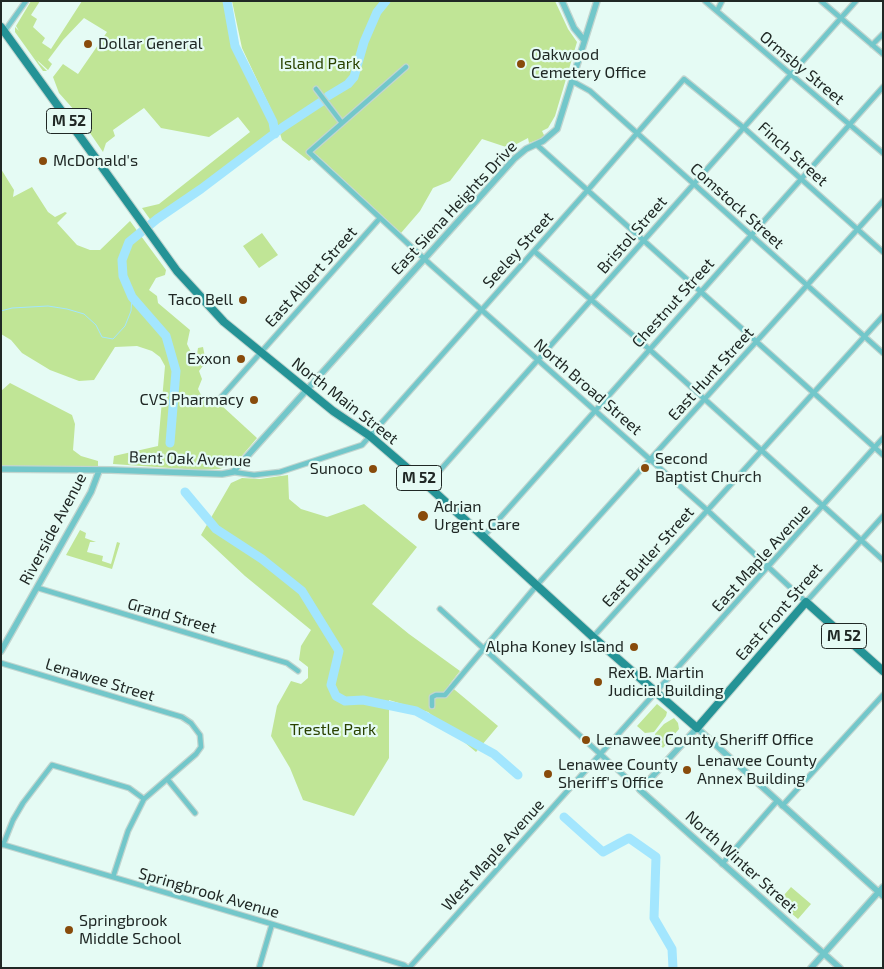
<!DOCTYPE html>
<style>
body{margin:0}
#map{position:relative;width:884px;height:969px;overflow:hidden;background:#e5fbf4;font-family:"Exo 2",sans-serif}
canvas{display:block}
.frame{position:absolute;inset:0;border:2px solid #202825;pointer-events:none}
</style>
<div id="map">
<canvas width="884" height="969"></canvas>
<div class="frame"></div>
</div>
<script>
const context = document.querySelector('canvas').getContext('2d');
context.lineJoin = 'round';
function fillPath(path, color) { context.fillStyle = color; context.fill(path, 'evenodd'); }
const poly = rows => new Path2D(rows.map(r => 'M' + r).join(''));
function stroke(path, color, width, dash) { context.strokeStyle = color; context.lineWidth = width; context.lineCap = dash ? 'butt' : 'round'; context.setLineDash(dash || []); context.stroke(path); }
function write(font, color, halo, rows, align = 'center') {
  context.font = font + ' "Exo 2",sans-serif'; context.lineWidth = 4.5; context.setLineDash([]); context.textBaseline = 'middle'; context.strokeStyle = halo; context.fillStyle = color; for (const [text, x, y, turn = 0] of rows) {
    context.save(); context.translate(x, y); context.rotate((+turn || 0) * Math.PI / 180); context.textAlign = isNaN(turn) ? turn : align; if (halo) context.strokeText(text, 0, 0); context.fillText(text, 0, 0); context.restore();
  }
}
fillPath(poly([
 [31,1,40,1,31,15,37,19,33,27,45,38,42,43,51,49,82,1,227,1,235,46,273,122,275,134,201,189,152,222,142,208,159,204,250,132,238,117,209,137,161,128,144,108,113,130,115,136,106,143,103,152,75,111,59,93,53,77,63,64,78,74,107,32,84,18,63,40,48,60,52,64,48,70,37,60,20,34,39,63,47,71,43,71,15,32,15,27,19,31,16,26],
 [232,1,384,1,384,4,386,1,555,1,568,29,577,42,555,116,548,128,542,131,545,137,529,143,528,138,509,148,482,139,450,181,433,188,420,211,401,233,317,155,309,161,282,140,276,120,242,48],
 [1,169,14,190,13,197,32,187,48,212,55,217,65,212,67,213,57,223,77,245,90,250,100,250,130,221,166,270,165,275,156,278,149,290,157,296,158,303,190,330,187,344,192,354,197,354,198,348,203,347,206,362,199,371,202,379,198,389,202,397,211,400,218,408,221,405,257,438,235,464,219,469,199,470,113,464,114,456,158,446,165,366,160,357,152,351,137,346,115,347,94,380,79,381,50,370,22,353,11,340,1,334],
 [262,233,278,255,259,268,243,246],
 [10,383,72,415,75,424,73,450,81,456,98,461,98,466,96,467,1,466,1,391],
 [288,475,289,499,301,509,327,517,364,504,417,547,372,604,409,634,460,671,449,685,498,726,476,752,428,712,389,700,389,758,354,816,303,800,290,768,271,736,277,706,291,681,301,684,308,678,308,667,299,660,301,646,311,630,245,576,201,535,231,483,242,478,260,479],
 [80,530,86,533,85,538,96,542,90,542,87,552,103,556,102,561,111,564,117,542,120,543,112,569,66,555],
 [657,704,667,712,666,716,654,732,645,733,637,726],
 [674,718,678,723,679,729,663,748,657,742,655,734,664,724],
 [791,887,811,904,798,919,778,902]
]), '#c0e596');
stroke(poly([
 [1,311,12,308,48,306,67,309,84,314,96,325,102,337,113,339,125,326,131,311,132,297]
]), '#a3e6fe', 1);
stroke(poly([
 [227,1,235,46,273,122,275,134],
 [328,96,348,84,354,77,364,42,377,12,386,1],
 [170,443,176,371,166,336,132,297,123,276,122,260,129,242,157,219,201,189,283,127,321,102],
 [185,492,216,529,262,559,302,591,339,651,331,685,336,696,345,701,363,700,416,711,494,754,518,775],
 [564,817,603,852,629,838,656,857,654,918,672,949,673,968]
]), '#a3e6fe', 9);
const minor = poly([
 [705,1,883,153],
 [821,1,883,54],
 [717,11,722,1],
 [4,32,26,1],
 [872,45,883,34],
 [406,67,309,152,431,265,707,510,806,602,883,516],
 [572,81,590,91,883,353],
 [316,89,342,123],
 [537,145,883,455],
 [534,251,649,349,883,560],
 [216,403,380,218],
 [233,472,254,475,280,472,362,445,587,191,684,79,744,128,883,252],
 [427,485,856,1],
 [483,537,883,87],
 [38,588,287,663,298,671],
 [440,609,640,790],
 [593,637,883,316],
 [1,663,182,717,191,723,200,735,201,747,196,754,144,799,128,831,113,877],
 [432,706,432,697,436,695,445,695,537,585,883,201],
 [168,780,195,813],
 [782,806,883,695],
 [1,844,272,924,404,965,408,968],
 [3,845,13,820,23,803,52,765,129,788,144,799],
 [722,864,777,801],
 [259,968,272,924],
 [409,968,883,438]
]);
const tertiary = poly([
 [562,1,574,28,584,40],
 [1,469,111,470,222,474,233,472,514,159,526,149,543,141,557,129,597,1],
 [1,651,91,492,99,471],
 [811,968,883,887],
 [840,968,640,790,697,728,883,896]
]);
const primary = poly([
 [1,27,177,271,224,322,333,411,370,436,427,485,593,637,697,728,806,602,883,671]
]);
stroke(minor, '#c2d5cf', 7);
stroke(tertiary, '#c2d5cf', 8);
stroke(primary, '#c2d5cf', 10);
stroke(minor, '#72c7ca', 4.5);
stroke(tertiary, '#72c7ca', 5.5);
stroke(primary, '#249396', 8);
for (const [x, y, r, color] of [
 [88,44,5,"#884b0b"],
 [521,64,5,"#884b0b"],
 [43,161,5,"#884b0b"],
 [243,300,5,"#884b0b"],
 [241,359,5,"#884b0b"],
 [254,400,5,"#884b0b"],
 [645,468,5,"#884b0b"],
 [373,469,5,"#884b0b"],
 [423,516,6,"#884b0b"],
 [634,647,5,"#884b0b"],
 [598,682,5,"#884b0b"],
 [586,740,5,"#884b0b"],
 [687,770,5,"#884b0b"],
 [548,774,5,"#884b0b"],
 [69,930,5,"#884b0b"]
]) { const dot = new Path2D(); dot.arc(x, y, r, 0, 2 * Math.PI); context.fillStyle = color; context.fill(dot); stroke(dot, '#e5fbf4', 2); }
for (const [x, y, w] of [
 [69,121,45],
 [419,478,45],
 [844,636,45]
]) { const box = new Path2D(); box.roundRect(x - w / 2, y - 12.5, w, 25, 4); context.fillStyle = '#e5fbf4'; context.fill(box); stroke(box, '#202825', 1); }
write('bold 15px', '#202825', null, [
 ["M 52",69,121],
 ["M 52",419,478],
 ["M 52",844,636]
]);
write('16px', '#202825', '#e5fbf4', [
 ["Dollar General",98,44],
 ["Oakwood",531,55],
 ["Cemetery Office",531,73],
 ["McDonald's",53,161],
 ["Taco Bell",233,300,"right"],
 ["Exxon",231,359,"right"],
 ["CVS Pharmacy",244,400,"right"],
 ["Second",655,459],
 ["Baptist Church",655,477],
 ["Sunoco",363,469,"right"],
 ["Adrian",434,507],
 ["Urgent Care",434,525],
 ["Alpha Koney Island",624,647,"right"],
 ["Rex B. Martin",608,673],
 ["Judicial Building",608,691],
 ["Lenawee County Sheriff Office",596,740],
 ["Lenawee County",697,761],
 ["Annex Building",697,779],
 ["Lenawee County",558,765],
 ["Sheriff's Office",558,783],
 ["Springbrook",79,921],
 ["Middle School",79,939]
], 'left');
write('16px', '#2a4200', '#e5fbf4', [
 ["Island Park",320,64],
 ["Trestle Park",333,730]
]);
write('16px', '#202825', '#e5fbf4', [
 ["Ormsby Street",802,68,40],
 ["Finch Street",793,154,42],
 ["Comstock Street",737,206,42],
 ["East Siena Heights Drive",454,208,-47],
 ["Bristol Street",632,235,-49],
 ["Seeley Street",518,250,-48],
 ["East Albert Street",311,277,-48],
 ["Chestnut Street",673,303,-48],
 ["East Hunt Street",711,374,-48],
 ["North Broad Street",588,387,41],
 ["North Main Street",345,401,38],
 ["Bent Oak Avenue",190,459,2],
 ["Riverside Avenue",53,529,-62],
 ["East Butler Street",648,557,-48],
 ["East Maple Avenue",761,558,-48],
 ["East Front Street",779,612,-49],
 ["Grand Street",172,616,16],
 ["Lenawee Street",100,680,17],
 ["West Maple Avenue",493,855,-48],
 ["North Winter Street",741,862,42],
 ["Springbrook Avenue",209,893,16]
]);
</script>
